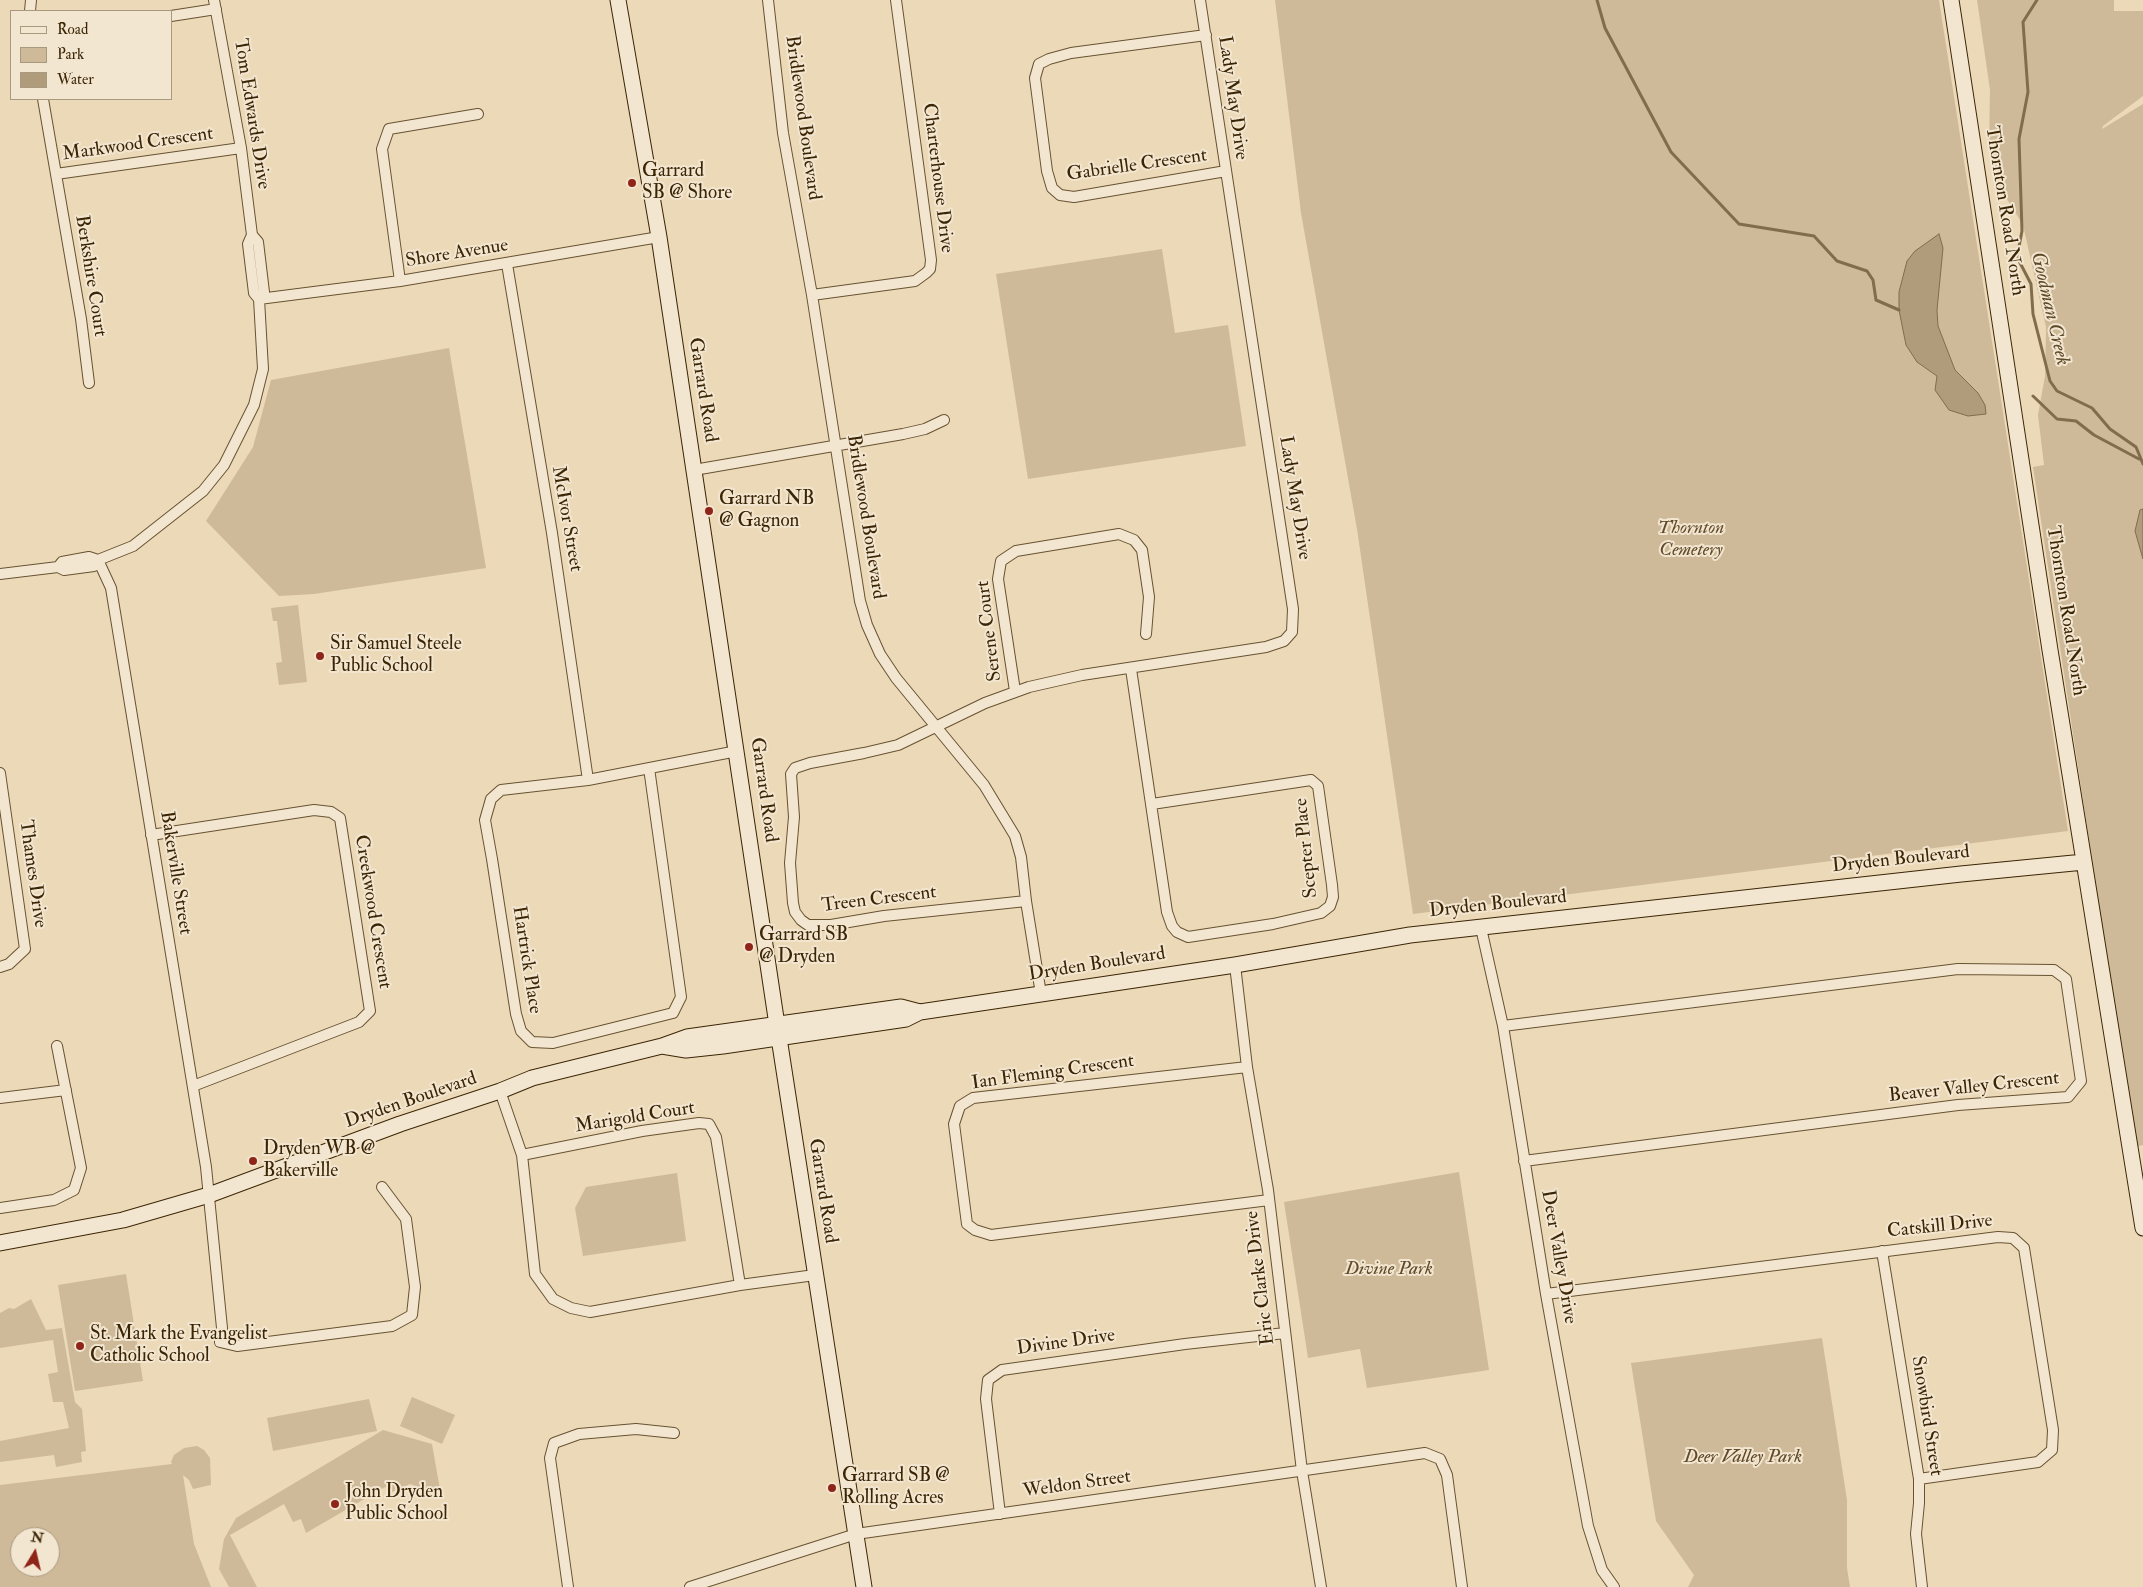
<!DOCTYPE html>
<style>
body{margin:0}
#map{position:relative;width:2143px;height:1587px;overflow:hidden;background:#ecd9b8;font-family:"IM FELL Double Pica",serif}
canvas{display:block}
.legend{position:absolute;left:10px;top:10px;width:162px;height:90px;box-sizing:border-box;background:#f3e6d1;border:1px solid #a9997f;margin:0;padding:6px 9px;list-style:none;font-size:15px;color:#3b2504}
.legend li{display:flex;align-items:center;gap:10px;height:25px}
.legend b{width:25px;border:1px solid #a9997f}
.north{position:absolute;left:10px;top:1527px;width:50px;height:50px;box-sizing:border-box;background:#f3e6d1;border:1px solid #a9997f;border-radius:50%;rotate:9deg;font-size:14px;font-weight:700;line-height:20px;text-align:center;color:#3b2504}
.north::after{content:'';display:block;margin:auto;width:18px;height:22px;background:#8f2418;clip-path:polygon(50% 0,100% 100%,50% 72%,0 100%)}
</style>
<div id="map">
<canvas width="2143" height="1587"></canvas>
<ul class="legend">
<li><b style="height:6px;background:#f3e6d1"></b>Road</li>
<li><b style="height:14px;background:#ceba99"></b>Park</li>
<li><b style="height:14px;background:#b09c7b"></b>Water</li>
</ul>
<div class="north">N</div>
</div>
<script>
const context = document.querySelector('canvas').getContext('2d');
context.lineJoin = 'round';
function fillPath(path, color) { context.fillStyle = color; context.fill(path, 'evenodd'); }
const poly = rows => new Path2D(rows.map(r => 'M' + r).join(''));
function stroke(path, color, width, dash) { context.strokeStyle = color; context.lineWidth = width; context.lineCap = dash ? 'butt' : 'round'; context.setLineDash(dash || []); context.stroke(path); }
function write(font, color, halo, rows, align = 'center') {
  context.font = font + ' "IM FELL Double Pica",serif'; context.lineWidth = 4; context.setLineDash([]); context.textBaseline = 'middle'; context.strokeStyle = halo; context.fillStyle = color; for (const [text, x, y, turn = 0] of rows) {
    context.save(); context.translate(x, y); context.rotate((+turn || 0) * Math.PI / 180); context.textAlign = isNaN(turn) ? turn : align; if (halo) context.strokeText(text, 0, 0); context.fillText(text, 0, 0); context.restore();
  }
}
fillPath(poly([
 [1275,0,1939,0,2068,831,1413,914,1357,529,1301,213],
 [1977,0,2114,0,2114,11,2143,11,2143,96,2103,126,2102,129,2143,104,2143,1145,2135,1147,2033,467,2044,465,2038,415,2045,376,2046,327,2023,225,2000,188,1989,151,1990,90],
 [1162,249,1175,333,1228,325,1246,446,1028,479,996,274],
 [449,348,486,568,314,594,279,596,206,521,253,447,271,380],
 [298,605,307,682,279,685,276,663,282,662,277,621,273,621,271,608],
 [1459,1172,1489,1370,1367,1388,1360,1349,1308,1358,1284,1202],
 [677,1173,686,1241,583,1256,575,1208,586,1187],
 [126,1274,143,1381,75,1391,58,1285],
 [31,1299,46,1330,62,1328,75,1402,82,1409,86,1451,81,1452,82,1462,56,1467,54,1455,0,1462,0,1441,69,1428,63,1402,53,1402,48,1374,58,1372,53,1340,0,1348,0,1313,9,1308,14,1309],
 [1822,1338,1847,1500,1847,1568,1850,1587,1688,1587,1694,1575,1656,1521,1631,1363],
 [412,1397,455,1415,442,1444,400,1426],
 [369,1399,377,1431,273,1451,267,1418],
 [383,1430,432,1444,441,1495,410,1484,390,1493,385,1487,306,1533,301,1519,293,1522,284,1504,230,1535,257,1587,229,1587,219,1569,224,1539,236,1518],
 [197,1446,204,1450,210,1458,211,1485,193,1489,189,1480,183,1475,194,1544,211,1587,0,1587,0,1485,172,1464,171,1462,174,1455,184,1448],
 [20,1537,50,1537,50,1567,20,1567]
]), '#ceba99');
const water = poly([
 [1939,234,1943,248,1937,310,1938,326,1955,370,1978,393,1985,405,1986,414,1968,416,1949,410,1935,390,1937,376,1917,362,1906,345,1899,310,1899,292,1907,261,1915,251,1939,234],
 [2143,509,2143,559,2135,531,2140,510,2143,509]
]);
fillPath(water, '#b09c7b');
stroke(water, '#816c4b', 1);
stroke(poly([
 [1597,0,1605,28,1671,152,1739,224,1814,236,1837,261,1867,271,1873,280,1876,300,1899,310],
 [2037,0,2023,22,2028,92,2019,139,2022,231,2017,257,2031,284,2033,314,2050,381,2057,391,2092,408,2110,429,2136,447,2143,464],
 [2033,396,2057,419,2076,421,2094,435,2139,459]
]), '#816c4b', 3);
const street = poly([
 [214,0,241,148,252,235,248,244,254,293,259,299],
 [768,0,783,133,812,295,860,601,867,625,880,654,896,678,984,785,1015,836,1021,857,1026,901,1041,994],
 [30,11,31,0],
 [171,16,216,9],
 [1206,35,1071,53,1049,59,1039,64,1035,78,1047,171,1052,188,1060,195,1074,197,1226,171],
 [43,99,81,319,89,383],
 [56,174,241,148],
 [507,264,552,533,588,780],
 [400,281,382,149,389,129,478,114],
 [812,295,915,281,926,273,930,269,931,260,896,0],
 [259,299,400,281,659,237],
 [694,470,903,434,925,429,944,420],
 [98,560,111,588,206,1167,222,1328,220,1342,237,1346,392,1326,412,1315,415,1287,406,1219,382,1187],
 [58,567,62,562,89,557,98,560],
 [0,574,58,567,64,570,94,566,98,560,133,546,203,491,224,465,254,405,263,369,259,299,264,292,258,242,252,235],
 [1131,669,1167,912,1172,926,1177,932,1188,937,1273,924,1321,913,1330,906,1333,897,1332,885,1318,786,1311,780,1152,804],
 [1015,691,998,579,1001,561,1016,551,1119,534,1134,540,1142,550,1149,597,1146,634],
 [649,768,681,997,673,1013,553,1043,532,1042,521,1031,516,1014,492,859,485,820,491,799,501,790,588,780,737,751],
 [0,773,25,949,9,964,0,967],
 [151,835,314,810,331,812,340,818,370,1011,359,1022,193,1086],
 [1026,901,884,916,831,925,808,925,801,920,795,912,793,903,790,863,794,817,791,774,795,768,810,763,864,753,898,745,985,703,1029,687,1082,675,1266,647,1284,641,1292,632,1293,609,1200,0],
 [1481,928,1503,1026,1546,1294,1588,1526,1602,1570,1614,1587],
 [1235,965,1247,1067,1268,1190,1302,1471,1321,1587],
 [1503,1026,1958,969,2054,970,2066,979,2081,1081,2068,1097,1958,1105,1524,1161],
 [1247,1067,973,1098,960,1106,954,1124,967,1224,975,1230,991,1235,1269,1200],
 [500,1091,522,1155,535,1274,553,1299,571,1308,590,1312,740,1285,815,1275],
 [0,1098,66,1090],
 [522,1155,642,1131,699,1123,709,1124,716,1137,740,1285],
 [0,1208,54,1200,74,1190,81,1168,57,1046],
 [1882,1251,1919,1479,1919,1503,1916,1534,1922,1587],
 [1546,1294,1998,1237,2013,1238,2024,1248,2053,1430,2052,1450,2038,1462,1919,1479],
 [1000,1514,986,1399,988,1380,1002,1370,1185,1344,1285,1333],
 [568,1587,550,1458,554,1443,579,1434,636,1429,674,1433],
 [690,1587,856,1534,1425,1453,1440,1459,1447,1475,1462,1587]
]);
const secondary = poly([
 [618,0,659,237,777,1025,864,1587],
 [1951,0,2050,650,2143,1228],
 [662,1046,686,1050,723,1046,906,1019,920,1012,1235,965,1410,935,1961,874,2084,862],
 [0,1243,123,1220,209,1195,400,1124,500,1091,532,1078,662,1046,687,1037,901,1007,920,1012]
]);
stroke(street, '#675231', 12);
stroke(secondary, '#3b2504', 17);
stroke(street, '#f3e6d1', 10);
stroke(secondary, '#f3e6d1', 15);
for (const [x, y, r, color] of [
 [632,183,5,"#8f2418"],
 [709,511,5,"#8f2418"],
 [320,656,5,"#8f2418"],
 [749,947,5,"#8f2418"],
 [253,1161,5,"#8f2418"],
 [80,1346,5,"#8f2418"],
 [832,1488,5,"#8f2418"],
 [335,1504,5,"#8f2418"]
]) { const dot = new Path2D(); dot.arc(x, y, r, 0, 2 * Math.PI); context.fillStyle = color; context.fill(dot); stroke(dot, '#f3e6d1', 2); }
write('19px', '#3b2504', '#f3e6d1', [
 ["Lady May Drive",1232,98,82],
 ["Tom Edwards Drive",251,114,81],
 ["Bridlewood Boulevard",802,118,82],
 ["Markwood Crescent",138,145,-8],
 ["Gabrielle Crescent",1137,166,-8],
 ["Charterhouse Drive",937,178,83],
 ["Thornton Road North",2004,211,81],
 ["Shore Avenue",457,254,-9],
 ["Berkshire Court",90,276,81],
 ["Garrard Road",702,390,81],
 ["Lady May Drive",1294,498,81],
 ["Bridlewood Boulevard",865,517,81],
 ["McIvor Street",566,519,80],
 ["Thornton Road North",2065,611,81],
 ["Serene Court",990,631,-97],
 ["Garrard Road",763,790,82],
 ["Scepter Place",1307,848,-96],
 ["Dryden Boulevard",1901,860,-6],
 ["Bakerville Street",175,873,81],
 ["Thames Drive",32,874,82],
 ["Treen Crescent",879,900,-7],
 ["Dryden Boulevard",1498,905,-6],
 ["Creekwood Crescent",372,912,81],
 ["Hartrick Place",526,960,81],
 ["Dryden Boulevard",1097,965,-9],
 ["Ian Fleming Crescent",1053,1073,-8],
 ["Beaver Valley Crescent",1974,1088,-6],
 ["Dryden Boulevard",411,1101,-19],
 ["Marigold Court",635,1118,-9],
 ["Garrard Road",822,1191,81],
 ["Catskill Drive",1940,1227,-6],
 ["Deer Valley Drive",1558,1257,80],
 ["Eric Clarke Drive",1261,1278,-97],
 ["Divine Drive",1066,1343,-8],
 ["Snowbird Street",1926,1416,81],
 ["Weldon Street",1077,1485,-8]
]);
write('19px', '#3b2504', '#f3e6d1', [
 ["Garrard",642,172],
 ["SB @ Shore",642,194],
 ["Garrard NB",719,500],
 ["@ Gagnon",719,522],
 ["Sir Samuel Steele",330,645],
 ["Public School",330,667],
 ["Garrard SB",759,936],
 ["@ Dryden",759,958],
 ["Dryden WB @",263,1150],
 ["Bakerville",263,1172],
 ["St. Mark the Evangelist",90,1335],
 ["Catholic School",90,1357],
 ["Garrard SB @",842,1477],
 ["Rolling Acres",842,1499],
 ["John Dryden",345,1493],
 ["Public School",345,1515]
], 'left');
write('italic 19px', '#604a29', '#f3e6d1', [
 ["Thornton",1691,529],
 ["Cemetery",1691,551],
 ["Divine Park",1389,1270],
 ["Deer Valley Park",1743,1458]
]);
write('italic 20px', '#5e4928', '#f3e6d1', [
 ["Goodman Creek",2049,309,77]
]);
</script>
